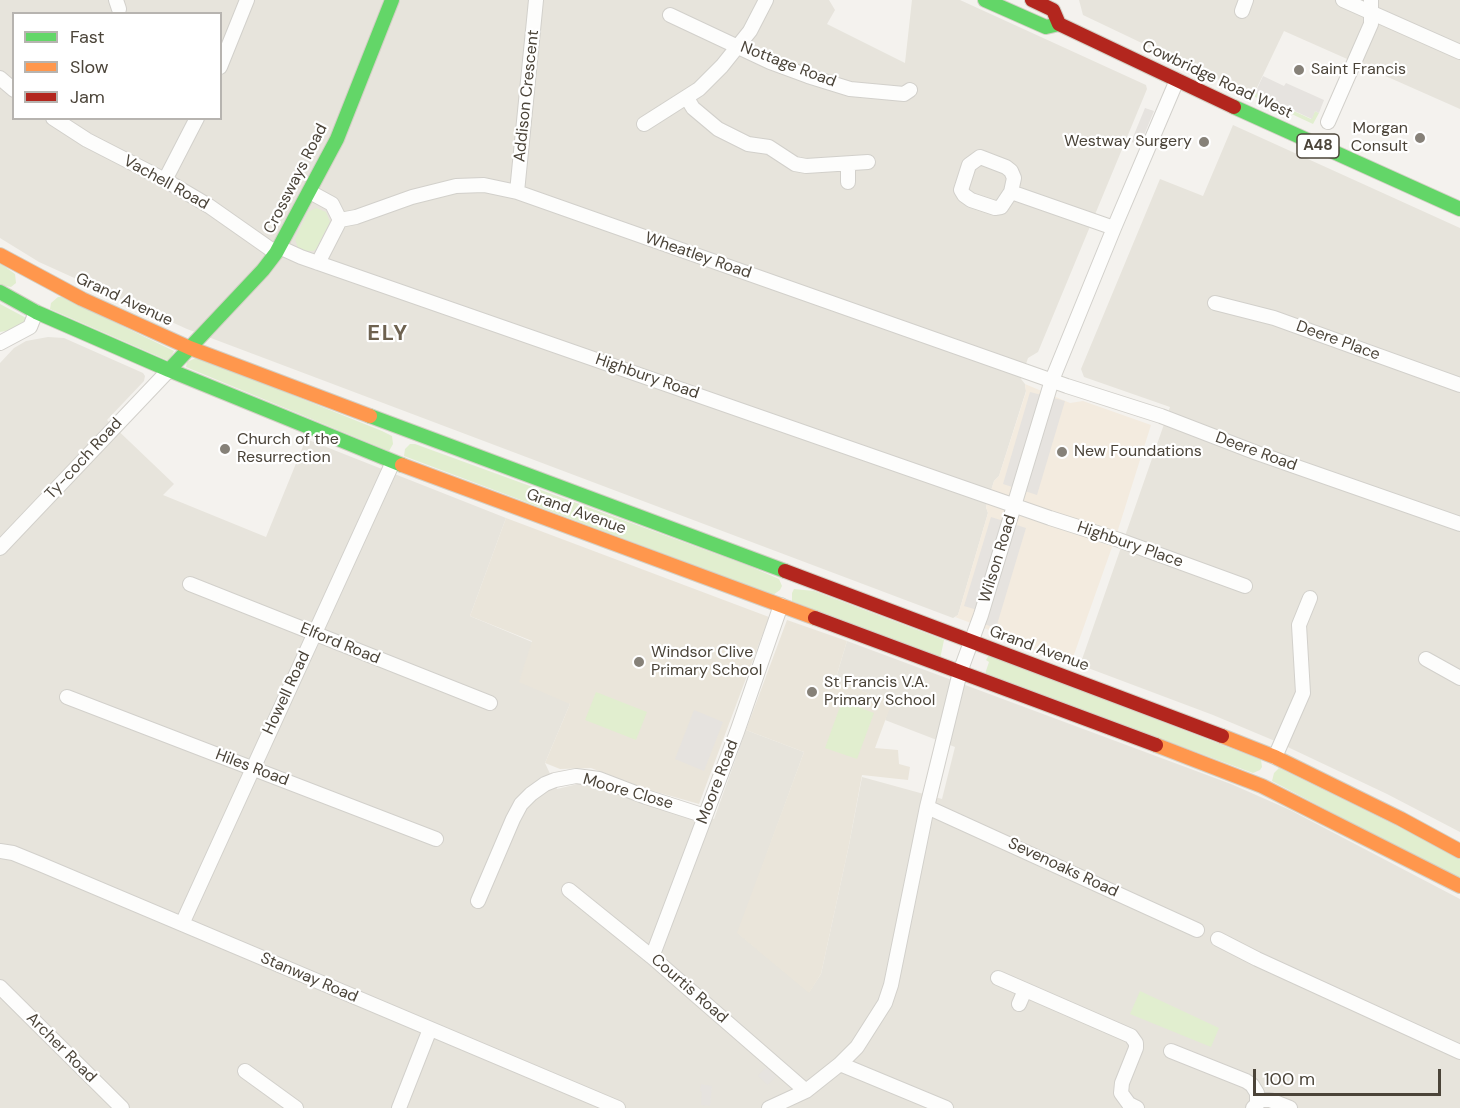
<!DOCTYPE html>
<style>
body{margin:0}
#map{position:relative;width:1460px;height:1108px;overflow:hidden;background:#f4f2ee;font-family:"DM Sans",sans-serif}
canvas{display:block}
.legend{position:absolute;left:12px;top:12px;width:210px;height:108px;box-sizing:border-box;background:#fff;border:2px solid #b7b4b0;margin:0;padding:8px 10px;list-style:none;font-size:18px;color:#4b4439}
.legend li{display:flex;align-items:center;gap:12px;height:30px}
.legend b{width:30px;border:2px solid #b7b4b0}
.scale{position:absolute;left:1253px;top:1069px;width:188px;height:27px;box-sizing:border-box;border:3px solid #4b4439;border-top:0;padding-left:8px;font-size:18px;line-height:21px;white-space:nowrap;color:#4b4439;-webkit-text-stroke:4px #fff;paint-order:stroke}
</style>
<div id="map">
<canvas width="1460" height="1108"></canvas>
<ul class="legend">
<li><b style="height:8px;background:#63d668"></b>Fast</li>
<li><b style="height:8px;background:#ff974d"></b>Slow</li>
<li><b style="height:8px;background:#b3261e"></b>Jam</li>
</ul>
<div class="scale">100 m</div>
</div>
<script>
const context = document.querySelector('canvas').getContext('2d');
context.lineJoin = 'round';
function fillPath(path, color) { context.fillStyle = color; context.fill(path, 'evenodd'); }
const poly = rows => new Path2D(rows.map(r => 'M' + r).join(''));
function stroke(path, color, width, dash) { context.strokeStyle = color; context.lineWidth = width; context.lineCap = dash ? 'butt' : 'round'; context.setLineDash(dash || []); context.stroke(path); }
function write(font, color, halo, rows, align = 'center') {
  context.font = font + ' "DM Sans",sans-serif'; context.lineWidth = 4.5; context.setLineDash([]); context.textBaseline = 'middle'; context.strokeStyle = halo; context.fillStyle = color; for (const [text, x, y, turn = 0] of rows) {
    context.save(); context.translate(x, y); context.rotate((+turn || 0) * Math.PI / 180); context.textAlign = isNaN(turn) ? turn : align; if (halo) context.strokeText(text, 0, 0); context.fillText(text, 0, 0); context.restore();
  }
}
fillPath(poly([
 [0,0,829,0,835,10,827,24,905,63,912,0,960,0,1146,85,1147,89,1038,352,1028,358,1021,379,1025,384,1026,391,999,476,994,481,986,507,988,513,958,615,953,618,187,329,39,262,0,238],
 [14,14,220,14,220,118,14,118],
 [1079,0,1460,0,1460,109,1284,31,1253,96,1083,15],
 [1233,125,1460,228,1460,832,1387,794,1275,741,1213,715,1080,665,1170,407,1084,377,1081,369,1160,179,1203,196],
 [48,337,64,338,143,373,145,376,144,381,107,420,174,484,163,495,266,537,306,439,506,518,470,616,532,642,570,704,545,763,557,789,586,782,601,784,651,803,714,819,746,730,804,752,738,933,809,992,821,974,849,845,862,777,942,799,955,747,885,720,891,702,835,681,847,641,1231,784,1290,810,1460,899,1460,1108,0,1108,0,363,14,348,26,341]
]), '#e7e4dc');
fillPath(poly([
 [1025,384,1070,403,1083,401,1151,425,1117,533,1071,663,1008,640,1005,636,955,617,958,615,988,513,986,507,994,481,999,476,1026,392]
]), '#f3ebdf');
fillPath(poly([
 [506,518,769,617,699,804,646,789,591,768,560,769,545,763,570,704,519,682,532,641,470,616],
 [787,620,847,641,835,681,892,702,875,748,898,750,899,764,910,767,908,780,862,775,849,845,821,974,809,993,737,933,804,752,746,730]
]), '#eae5da');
fillPath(poly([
 [1255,93,1311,119,1315,111,1319,113,1313,124,1253,96],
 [316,208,326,212,330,222,316,249,313,251,303,251,298,248,295,239,308,212],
 [0,263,15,274,16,283,11,287,0,285],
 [58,297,62,297,174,351,169,361,50,309,51,303],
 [0,304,28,319,27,322,16,329,0,332],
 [198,357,382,431,392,436,393,444,389,451,186,367,187,362],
 [410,444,415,444,749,566,779,579,782,586,780,590,773,595,404,456,405,449],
 [794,589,814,591,944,640,940,659,792,601,792,593],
 [989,655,1261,760,1262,767,1260,770,1253,773,985,674,989,662,986,660],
 [596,692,647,712,636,740,585,720],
 [842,701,874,713,857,759,825,748],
 [1279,768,1460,857,1460,880,1272,781,1274,773],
 [1140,991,1219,1028,1211,1047,1130,1014]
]), '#e1eecf');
fillPath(poly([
 [1263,76,1284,86,1286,83,1324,100,1319,113,1315,111,1312,119,1255,93],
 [1145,108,1154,111,1140,145,1131,142],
 [1030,392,1065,401,1037,495,1003,484],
 [991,517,1026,528,996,628,981,623,984,612,964,606],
 [694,710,723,722,704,771,675,759],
 [766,1067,776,1076,768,1085,758,1076],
 [701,1084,712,1086,710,1106,701,1105,702,1092,700,1091]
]), '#e6e3df');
const street = poly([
 [116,0,119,9],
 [1343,0,1460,52],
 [1242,11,1246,0],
 [670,15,770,62,808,76,850,89,904,94,910,90],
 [220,67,247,0],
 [0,78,14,90],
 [687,98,693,108,718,129,748,144,769,147,795,164,806,166,868,162],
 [53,118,87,140,165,180,209,206,276,253],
 [1328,122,1371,24,1371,0],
 [644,124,699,89,722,66,750,31,766,0],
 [980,157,1006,167,1011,171,1014,178,1011,192,1001,207,995,208,971,200,964,195,961,190,969,165,980,157],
 [848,164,848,182],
 [165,180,197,118],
 [310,192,332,204,340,220,318,263],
 [517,192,536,0],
 [1011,192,1114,228],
 [340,220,356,217,412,197,456,186,484,185,517,192,1067,386,1161,416,1257,453,1460,524],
 [279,247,301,257,1050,518,1119,540,1245,586],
 [1215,303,1274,318,1460,385],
 [0,343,30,327,36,312],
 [0,548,169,370],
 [190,584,490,703],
 [1426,659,1460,678],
 [67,697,436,839],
 [1275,757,1303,693,1299,625,1310,598],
 [927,807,1197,930],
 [0,851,13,853,40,864,618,1108],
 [569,890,652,957,806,1091],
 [478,901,513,819,521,804,531,794,545,784,555,780,576,776,599,779,646,797,705,816],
 [182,924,393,462],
 [1218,939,1257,959,1460,1052],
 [652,957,737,732,781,605],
 [998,978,1131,1036,1136,1043,1136,1048,1122,1083,1121,1093,1129,1104,1137,1108],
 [0,987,122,1108],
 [1019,1004,1025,990],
 [1171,1051,1246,1081,1252,1085,1257,1093,1257,1103],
 [840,1064,946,1108],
 [245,1071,296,1108],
 [399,1108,430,1029],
 [769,1108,806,1091,840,1064,857,1047,885,1003,891,985,927,807,960,672,981,615,1052,380,1114,228,1177,80],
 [1253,1108,1261,1100,1270,1100,1290,1108]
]);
const fast = poly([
 [985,0,1046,27,1059,24],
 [1234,107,1460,209],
 [0,292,36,312,169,370,402,465],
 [169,370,263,270,276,253,337,139,392,0],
 [370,416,785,571]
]);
const slow = poly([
 [0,255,82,299,190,348,370,416],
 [402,465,815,618],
 [1222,736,1275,757,1401,819,1460,851],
 [1156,745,1262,786,1460,886]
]);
const jam = poly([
 [1032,0,1053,10,1059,24,1234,107],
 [785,571,1222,736],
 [815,618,1156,745]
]);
stroke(street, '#d2d0cb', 16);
stroke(fast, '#d3cfc5', 16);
stroke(slow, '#d3cfc5', 16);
stroke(jam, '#d3cfc5', 16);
stroke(street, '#fdfdfc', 14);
stroke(fast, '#63d668', 14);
stroke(slow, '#ff974d', 14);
stroke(jam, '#b3261e', 14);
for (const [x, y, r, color] of [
 [1299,70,6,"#868178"],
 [1420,138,6,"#868178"],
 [1204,142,6,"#868178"],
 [225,449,6,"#868178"],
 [1062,452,6,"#868178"],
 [639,662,6,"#868178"],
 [812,692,6,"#868178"]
]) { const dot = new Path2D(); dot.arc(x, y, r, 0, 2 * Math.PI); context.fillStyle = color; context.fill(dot); stroke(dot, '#fff', 2); }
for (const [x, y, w] of [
 [1318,146,42]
]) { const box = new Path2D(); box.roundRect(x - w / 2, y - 12, w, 24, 4.5); context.fillStyle = '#fff'; context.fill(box); stroke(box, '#4b4439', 1.5); }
write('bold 15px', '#4b4439', null, [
 ["A48",1318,146]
]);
write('16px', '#4b4439', '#fff', [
 ["Nottage Road",788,65,21],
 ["Cowbridge Road West",1217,80,25],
 ["Addison Crescent",527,96,-84],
 ["Crossways Road",296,179,-63],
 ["Vachell Road",166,183,29],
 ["Wheatley Road",698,256,19],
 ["Grand Avenue",124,300,25],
 ["Deere Place",1338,341,20],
 ["Highbury Road",647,377,19],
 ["Deere Road",1256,452,20],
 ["Ty-coch Road",84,459,-47],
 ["Grand Avenue",576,512,20],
 ["Highbury Place",1130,545,19],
 ["Wilson Road",998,559,-73],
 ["Elford Road",340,644,22],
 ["Grand Avenue",1039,649,20],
 ["Howell Road",287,693,-65],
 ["Hiles Road",252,768,21],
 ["Moore Road",718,782,-69],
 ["Moore Close",628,792,16],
 ["Sevenoaks Road",1063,868,25],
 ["Stanway Road",309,978,23],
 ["Courtis Road",689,989,41],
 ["Archer Road",61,1048,45]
]);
write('16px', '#4b4439', '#fff', [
 ["Saint Francis",1311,70],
 ["Morgan",1408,129,"right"],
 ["Consult",1408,147,"right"],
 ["Westway Surgery",1192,142,"right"],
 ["Church of the",237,440],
 ["Resurrection",237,458],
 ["New Foundations",1074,452],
 ["Windsor Clive",651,653],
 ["Primary School",651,671],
 ["St Francis V.A.",824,683],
 ["Primary School",824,701]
], 'left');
context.letterSpacing = '1.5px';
write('bold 22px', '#6e6250', '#fff', [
 ["ELY",388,334]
]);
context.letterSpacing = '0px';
</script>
